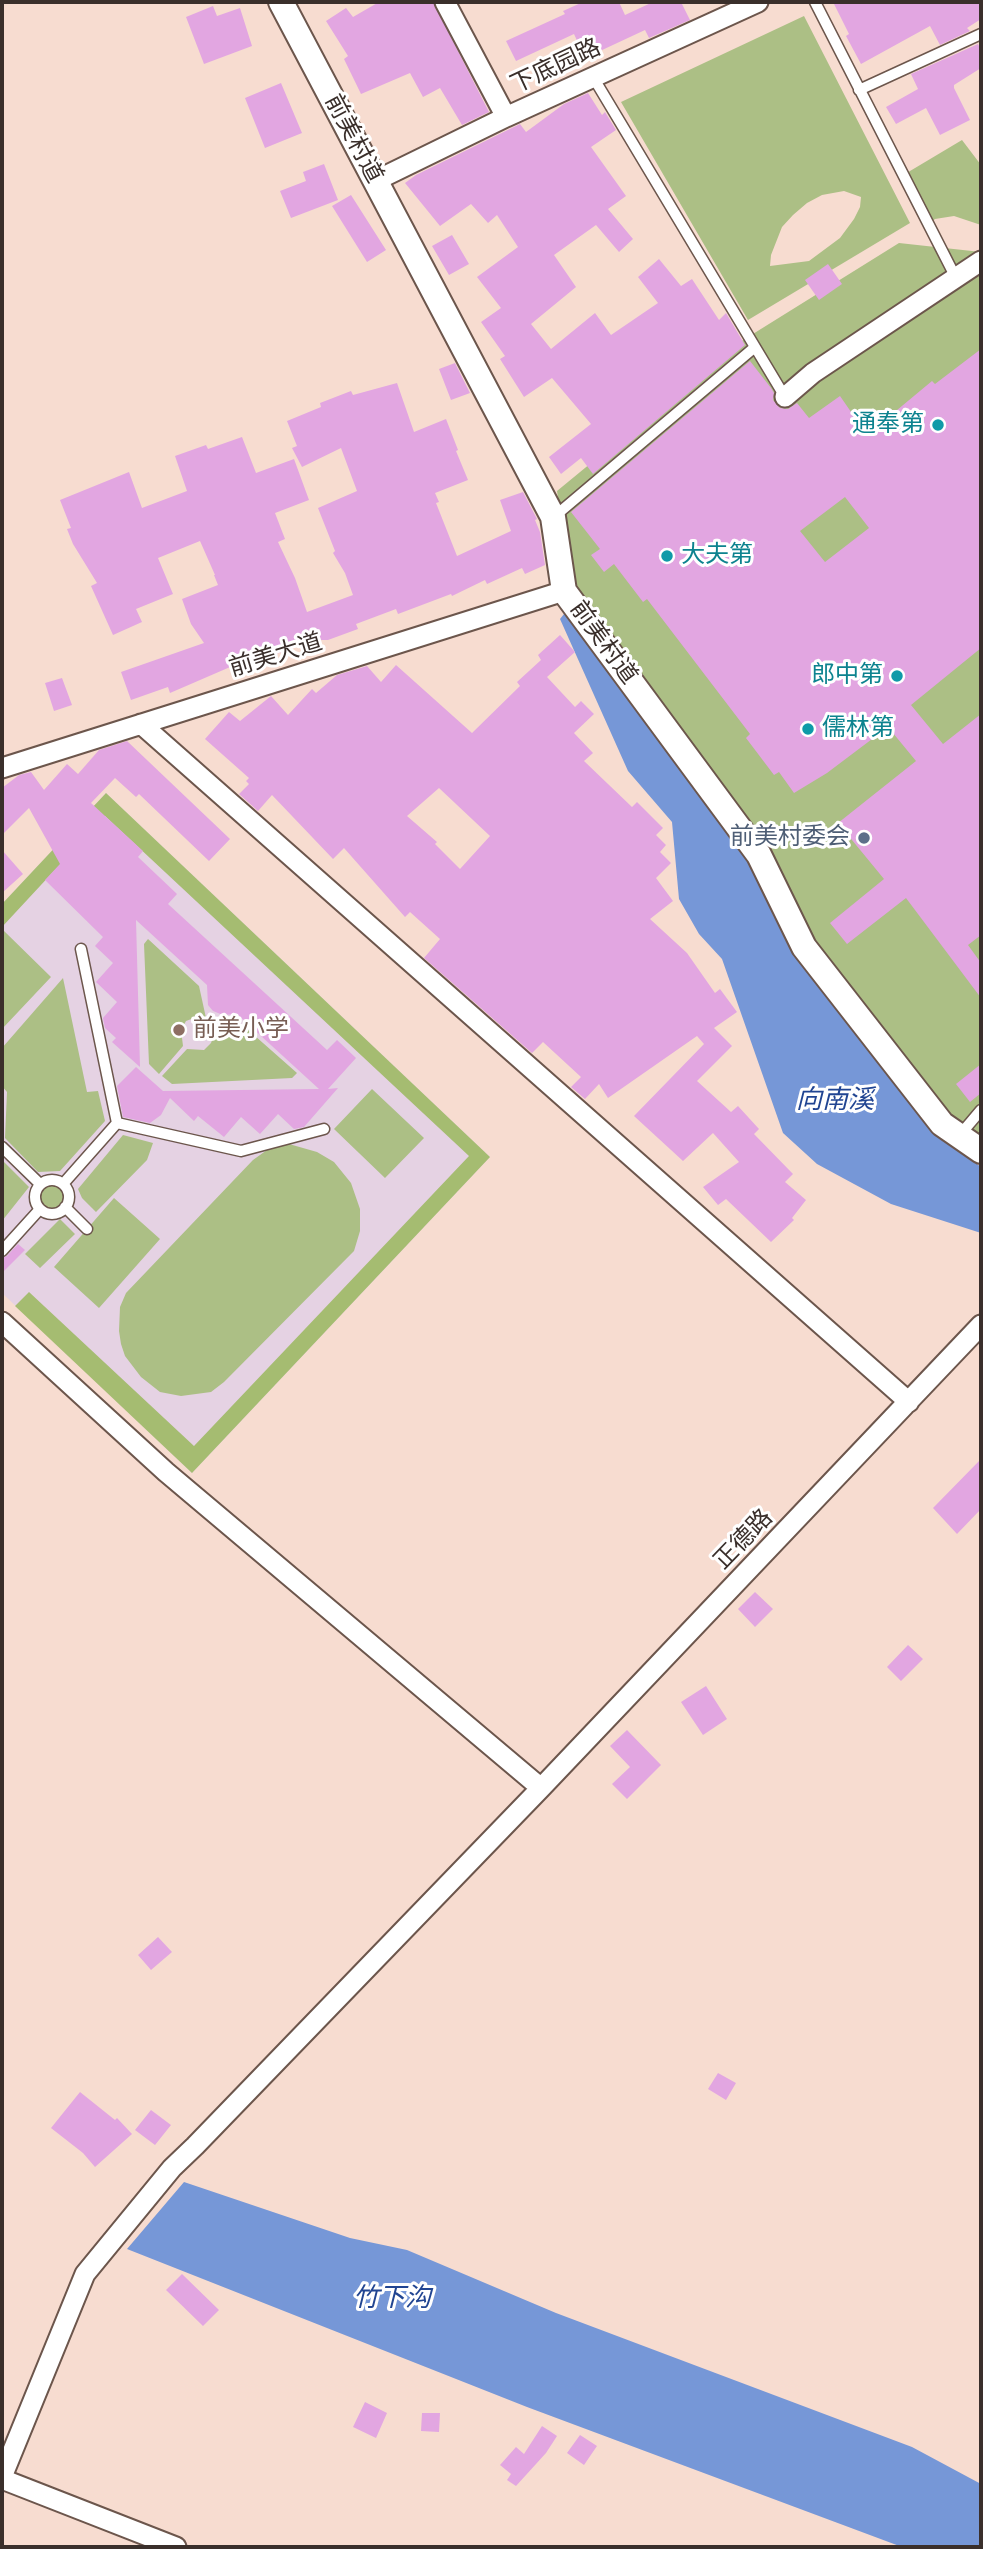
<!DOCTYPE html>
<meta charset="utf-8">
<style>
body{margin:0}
#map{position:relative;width:983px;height:2549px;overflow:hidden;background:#f7dcd0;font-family:"Times New Roman",serif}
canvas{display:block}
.frame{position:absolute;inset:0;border:4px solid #3a2f2b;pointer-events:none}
</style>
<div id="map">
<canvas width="983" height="2549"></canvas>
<div class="frame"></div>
</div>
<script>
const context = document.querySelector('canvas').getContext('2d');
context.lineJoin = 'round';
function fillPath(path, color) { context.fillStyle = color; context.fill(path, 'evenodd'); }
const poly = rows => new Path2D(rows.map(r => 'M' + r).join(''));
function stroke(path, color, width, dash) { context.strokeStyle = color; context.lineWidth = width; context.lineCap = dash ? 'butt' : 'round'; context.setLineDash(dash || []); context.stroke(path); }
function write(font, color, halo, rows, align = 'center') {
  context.font = font + ' "Times New Roman","Noto Sans SC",serif'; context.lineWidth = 6; context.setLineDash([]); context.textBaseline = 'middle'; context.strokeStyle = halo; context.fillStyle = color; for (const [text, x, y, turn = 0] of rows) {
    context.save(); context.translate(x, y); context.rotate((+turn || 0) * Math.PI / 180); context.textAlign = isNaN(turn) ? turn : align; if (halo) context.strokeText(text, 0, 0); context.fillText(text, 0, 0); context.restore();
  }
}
fillPath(poly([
 [106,793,490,1157,192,1473,2,1293,2,904]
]), '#e5d2e3');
fillPath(poly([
 [804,16,910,223,748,320,621,102],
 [844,191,861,197,860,207,854,219,840,238,809,261,770,266,771,255,782,227,793,215,807,203,822,195],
 [962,140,981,165,981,225,954,216,935,219,930,223,905,174],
 [899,243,981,252,981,1140,941,1111,815,944,571,588,557,491,732,347],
 [2,929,51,977,2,1029],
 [148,939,199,986,206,1018,203,1022,194,1018,186,1021,181,1030,183,1046,159,1074,149,1064,144,944],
 [63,978,87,1092,98,1091,105,1121,60,1171,38,1172,5,1138,7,1092,2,1086,2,1048],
 [213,1024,246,1028,297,1073,292,1078,172,1084,162,1076,187,1049,204,1050,211,1043,214,1035,209,1027],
 [372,1089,424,1138,385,1178,334,1129],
 [123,1135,153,1143,147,1160,96,1212,82,1198,78,1189],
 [289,1144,317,1152,334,1162,351,1183,360,1209,360,1231,354,1251,224,1382,211,1392,181,1396,160,1392,141,1377,125,1356,121,1344,119,1331,120,1307,126,1293,253,1160,267,1150],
 [2,1160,29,1187,2,1221],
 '39 1197a12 12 0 1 1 24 0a12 12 0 1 1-24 0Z',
 [114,1198,160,1239,99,1308,54,1267],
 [60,1219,75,1234,40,1268,25,1254]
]), '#acbf85');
fillPath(poly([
 [106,793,490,1157,192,1473,15,1306,29,1292,194,1446,469,1156,105,816,2,927,2,904]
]), '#a5bc71');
fillPath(poly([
 [564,614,572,617,759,869,773,915,801,961,934,1133,981,1167,981,1233,891,1204,817,1164,783,1133,722,959,699,934,679,899,672,822,628,771,560,619],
 [184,2182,350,2238,407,2250,556,2313,912,2447,981,2484,981,2547,902,2547,527,2407,127,2249]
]), '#7697d7');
fillPath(poly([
 [379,2,433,2,489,112,462,125,440,88,423,97,410,73,361,94,344,59,348,56,326,21,346,8,353,17],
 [583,2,619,2,625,15,653,2,681,2,690,20,649,38,645,30,585,58,574,34,516,61,506,41,565,14,563,11],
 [833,2,981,2,981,19,967,28,970,31,940,45,930,26,861,64,846,36,849,34],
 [213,6,217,16,240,8,252,46,204,64,186,17],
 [978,44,981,50,981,68,954,85,954,88,970,120,940,135,926,108,896,124,886,107,918,89,911,74],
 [281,83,302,133,265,148,245,98],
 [588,93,602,115,605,112,616,130,591,147,626,196,608,209,633,239,619,252,596,225,554,255,576,287,531,324,551,349,595,313,611,335,658,303,638,277,659,259,681,286,692,279,719,320,726,313,745,345,593,474,581,458,561,474,549,457,591,424,552,378,524,397,500,359,505,356,481,322,501,308,477,277,518,247,497,215,488,223,471,204,440,226,405,183,416,175,520,124,526,132,564,104],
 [324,164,338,200,291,218,280,191,306,181,303,172],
 [351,195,386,250,367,262,332,206],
 [452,235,469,264,449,275,432,246],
 [828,264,842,284,819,300,805,280],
 [981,349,981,648,911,705,943,744,981,714,981,935,968,945,981,963,981,998,906,898,847,944,830,923,884,879,838,823,916,761,888,727,827,773,794,793,779,772,774,775,746,738,750,734,647,599,643,602,614,564,604,572,591,555,600,549,571,512,750,361,771,388,774,393,773,400,780,408,788,409,797,403,809,418,840,396,867,435,932,381,935,384],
 [845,497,869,528,825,562,800,531],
 [455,363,470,393,451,400,439,369],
 [397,383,414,432,446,419,458,450,456,451,468,480,435,493,439,502,436,503,457,556,511,531,500,500,523,492,537,519,535,520,540,532,545,565,525,574,522,568,487,584,485,580,452,596,451,594,398,614,396,609,356,624,358,629,328,640,321,640,320,638,246,665,244,661,170,693,168,687,131,700,121,672,204,643,191,624,182,599,218,585,214,575,215,575,200,541,158,558,173,594,136,609,142,622,113,635,91,586,97,583,73,544,67,529,71,528,60,500,129,472,142,508,187,491,175,456,206,445,208,449,242,437,256,473,294,459,309,500,275,513,285,539,278,542,295,578,307,612,353,595,345,573,333,553,335,551,318,508,357,491,341,448,302,467,292,448,297,446,287,421,321,407,320,403,351,391,353,395],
 [560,635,575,652,547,677,575,707,581,701,594,714,574,733,593,753,584,761,632,807,637,802,663,828,656,835,666,845,660,852,671,863,656,878,673,901,650,919,687,953,715,993,720,989,737,1012,714,1028,732,1046,697,1081,731,1112,738,1106,759,1129,754,1134,793,1174,785,1182,806,1200,792,1218,794,1220,771,1242,726,1199,718,1205,703,1187,739,1162,713,1133,683,1161,634,1116,704,1044,697,1036,608,1098,599,1084,585,1099,571,1087,581,1077,543,1042,532,1053,424,958,440,939,410,912,405,917,344,848,333,859,272,795,258,811,239,794,249,784,246,781,249,778,205,739,229,712,240,721,271,696,288,715,312,689,316,693,337,675,367,666,381,682,396,665,472,733,520,686,517,682,541,660,538,655],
 [439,788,490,836,460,869,435,844,437,842,407,816],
 [62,678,72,705,54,711,45,683],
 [127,741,230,839,209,861,139,794,136,797,115,778,91,803,143,851,138,857,177,894,168,904,327,1050,337,1040,356,1058,328,1089,338,1088,304,1127,294,1129,278,1114,260,1134,241,1117,224,1137,198,1116,194,1121,170,1098,161,1115,150,1123,123,1117,117,1086,136,1067,163,1091,319,1089,237,1014,223,1015,213,1011,208,1005,207,985,136,920,140,1067,112,1042,116,1038,105,1028,103,1018,117,1002,96,982,113,963,95,946,103,937,45,880,60,864,29,808,2,835,2,788,19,775,31,772,44,790,67,764,78,774,99,750],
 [2,850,23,874,2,893],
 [981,1064,981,1093,970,1102,956,1084],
 [18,1244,25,1250,2,1273,2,1258,7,1256],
 [981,1459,981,1509,957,1534,933,1508],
 [755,1592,773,1609,755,1627,738,1609],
 [908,1645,923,1659,901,1681,887,1667],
 [706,1686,727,1719,703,1735,681,1702],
 [627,1730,661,1765,627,1799,612,1784,630,1767,610,1746],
 [158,1937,172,1952,151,1970,138,1955],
 [718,2073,736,2083,726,2100,708,2089],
 [80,2092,115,2120,117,2118,132,2134,95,2167,83,2153,51,2128],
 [151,2110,171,2125,155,2145,135,2130],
 [182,2274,219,2310,203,2326,166,2290],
 [365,2402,387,2413,376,2438,353,2427],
 [422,2413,440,2413,439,2432,421,2431],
 [542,2426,557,2436,546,2453,516,2486,507,2480,511,2474,500,2465,516,2447,524,2454],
 [580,2435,597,2446,584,2465,567,2453]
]), '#e2a6e1');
const service = poly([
 [815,2,956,278],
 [593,77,785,397],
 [859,90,981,34],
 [555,516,755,347],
 [81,949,117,1123],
 [117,1123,241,1151,324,1129],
 [959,1136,981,1110],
 [2,1147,40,1184],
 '35 1197a17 17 0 1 1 34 0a17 17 0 1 1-34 0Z',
 [63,1184,117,1123],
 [65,1207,87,1229],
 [2,1251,40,1209]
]);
const minor = poly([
 [445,2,506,117],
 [375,181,506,117,758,2],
 [785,397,813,373,981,261],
 [141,724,909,1402],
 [2,768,564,591],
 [2,1322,166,1472,541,1788],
 [2,2477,85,2274,172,2168,195,2146,541,1788,981,1325],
 [2,2479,176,2547]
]);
const tertiary = poly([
 [281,2,553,517,564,591,759,855,804,947,942,1124,981,1151]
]);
stroke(service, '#6c564c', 13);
stroke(minor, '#6c564c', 23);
stroke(tertiary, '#6c564c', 28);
stroke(service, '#fff', 10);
stroke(minor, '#fff', 19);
stroke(tertiary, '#fff', 24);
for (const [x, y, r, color] of [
 [938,425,7,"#0f9aa8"],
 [667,556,7,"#0f9aa8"],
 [897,676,7,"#0f9aa8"],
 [808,729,7,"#0f9aa8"],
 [864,838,7,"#5c6f8a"],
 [179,1030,7,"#8d6e63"]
]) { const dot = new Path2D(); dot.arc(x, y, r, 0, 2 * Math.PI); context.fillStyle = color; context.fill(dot); stroke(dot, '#fff', 2.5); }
write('24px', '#3a2f2b', '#fff', [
 ["下底园路",556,67,-25],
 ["前美村道",353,139,62],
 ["前美村道",603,643,54],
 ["前美大道",276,656,-17],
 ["正德路",744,1540,-46]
]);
write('24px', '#0d838f', '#fff', [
 ["通奉第",924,425],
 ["大夫第",681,556,"left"],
 ["郎中第",883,676],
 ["儒林第",822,729,"left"]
], 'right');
write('24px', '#4e5e75', '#fff', [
 ["前美村委会",850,838]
], 'right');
write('24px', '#785e54', '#fff', [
 ["前美小学",193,1030]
], 'left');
write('italic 26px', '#214592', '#fff', [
 ["向南溪",835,1101],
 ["竹下沟",392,2299]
]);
</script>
